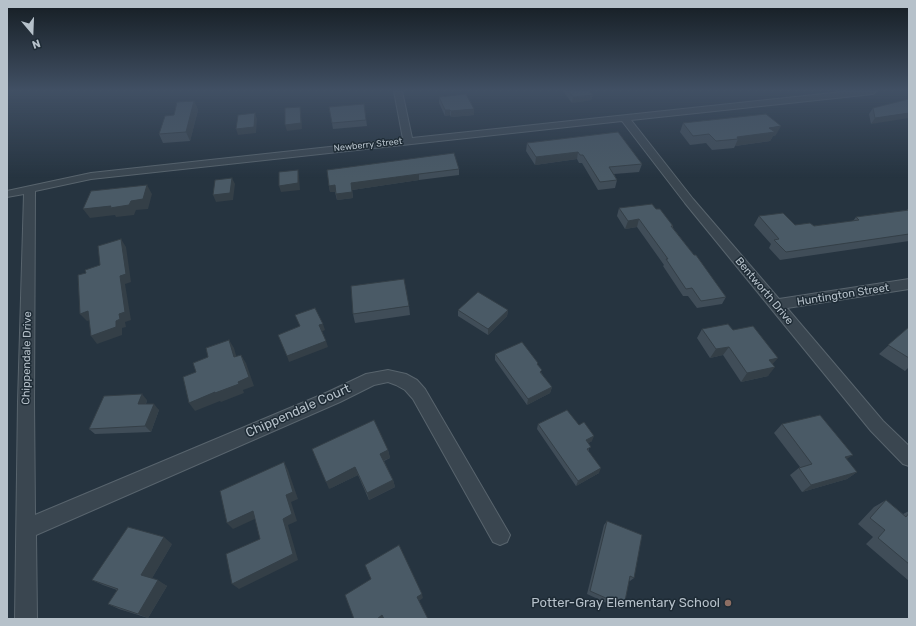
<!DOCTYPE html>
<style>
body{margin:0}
#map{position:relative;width:916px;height:626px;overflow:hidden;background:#263440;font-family:Rubik,sans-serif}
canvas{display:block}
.frame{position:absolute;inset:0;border:8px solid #b6c1ca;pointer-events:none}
.north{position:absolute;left:12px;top:12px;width:40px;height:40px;-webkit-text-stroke:3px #1e2b35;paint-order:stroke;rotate:161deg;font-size:11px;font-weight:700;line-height:16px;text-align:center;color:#b6c1ca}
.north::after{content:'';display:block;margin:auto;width:14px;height:18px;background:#b6c1ca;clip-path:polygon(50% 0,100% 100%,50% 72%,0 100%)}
</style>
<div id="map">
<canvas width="916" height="626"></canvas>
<div class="frame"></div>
<div class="north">N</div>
</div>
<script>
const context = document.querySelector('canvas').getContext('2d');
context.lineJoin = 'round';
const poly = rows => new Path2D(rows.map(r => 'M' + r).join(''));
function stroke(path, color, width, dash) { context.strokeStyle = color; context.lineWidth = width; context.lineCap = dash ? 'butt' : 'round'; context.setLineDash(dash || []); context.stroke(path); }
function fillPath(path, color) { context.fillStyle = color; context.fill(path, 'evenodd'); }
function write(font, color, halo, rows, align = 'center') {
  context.font = font + ' Rubik,sans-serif'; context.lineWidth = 3; context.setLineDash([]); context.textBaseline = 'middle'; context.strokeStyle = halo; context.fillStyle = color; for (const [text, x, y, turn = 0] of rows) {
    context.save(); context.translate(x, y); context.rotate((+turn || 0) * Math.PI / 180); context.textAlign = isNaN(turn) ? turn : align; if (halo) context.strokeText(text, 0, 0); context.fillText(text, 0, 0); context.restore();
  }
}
const street = poly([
 [394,91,402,91,412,138,851,91,877,91,873,94,631,120,693,199,779,299,909,279,909,289,787,308,883,421,909,446,909,466,903,464,871,431,685,203,622,121,91,179,35,191,34,402,35,515,328,392,366,374,388,370,406,374,417,380,425,389,510,535,507,542,500,545,493,542,413,399,405,390,396,385,388,382,374,385,340,402,36,535,37,619,15,619,18,402,24,194,7,197,7,191,91,173,403,139,394,91]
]);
stroke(street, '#58646d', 2);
fillPath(street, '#3a4650');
fillPath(poly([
 [563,91,589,91,593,95,591,100,572,103],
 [439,97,474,115,451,117,450,115,445,116,439,103],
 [909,99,871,124,869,114,873,108],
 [194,101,198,110,190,141,163,143,159,134,174,115],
 [364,104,367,126,333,129,329,107],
 [683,123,776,135,773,136,770,141,735,146,734,148,712,150,706,143,690,145,680,132],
 [618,132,642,164,639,172,614,174,617,180,615,188,598,190,582,163,579,163,577,159,535,165,526,151,527,143],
 [459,169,459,175,419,180,352,190,353,198,337,200,335,192,330,192,329,186,327,170],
 [619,208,656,209,673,226,673,228,726,297,722,304,697,308,688,296,683,296,663,266,664,265,637,227,625,229,617,216],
 [909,208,909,241,780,260,769,248,771,244,754,225,759,216,795,225,814,226,853,221,856,217,907,210],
 [409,306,410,315,355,323,353,314],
 [458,310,508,310,507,316,488,335,458,316],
 [909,327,909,367,905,371,879,354],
 [702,329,733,330,773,365,768,376,741,382,723,355,710,358,697,338],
 [495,354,538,363,538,365,542,374,552,387,550,393,527,405,495,360],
 [147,400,146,404,159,410,151,432,95,434,89,429],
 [538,424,579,425,592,441,588,443,589,452,599,473,576,486,537,429],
 [782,424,857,472,847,479,802,492,790,475,800,467,774,433],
 [388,450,390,458,384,461,393,480,395,487,369,500,358,475,329,489],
 [886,500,903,514,909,511,909,581,866,544,873,537,858,524,874,507],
 [607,521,634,578,630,581,629,580,624,606,620,609,587,594,604,525],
 [172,544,152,578,167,586,148,618,119,609,108,604,117,590,103,585,92,580]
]), '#404d58');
fillPath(poly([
 [593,95,591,100,572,103,573,97],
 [194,101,198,110,190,141,186,132],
 [300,107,301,112,302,129,287,131,285,125],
 [474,109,474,115,451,117,451,111],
 [445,110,450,110,450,115,445,116],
 [255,113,257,119,256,133,238,135,236,129],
 [909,113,909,118,871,124,875,118],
 [781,126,776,135,773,136,770,141,735,146,738,139,737,137,769,128],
 [578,152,577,159,535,165,536,157],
 [298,170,299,176,300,190,281,192,279,186],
 [419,174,419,180,352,190,351,183],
 [232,178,235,184,233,200,216,202,213,195],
 [147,185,152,194,148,209,136,210,134,215,116,217,115,215,90,218,83,209,111,206,131,201],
 [335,185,336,192,330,192,329,186],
 [352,192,353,198,337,200,336,194],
 [639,219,637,227,625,229,628,221],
 [121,239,126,247,131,282,125,284,131,320,125,322,126,327,122,328,122,335,97,344,91,336,116,321,120,276],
 [508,310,507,316,488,335,488,329],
 [88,311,94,319,87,321,80,314],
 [323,324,325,330,321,332,319,325],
 [229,340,234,348,239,366,234,357],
 [326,341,328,347,289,362,287,356],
 [729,347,723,355,710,358,716,349],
 [241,355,246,363,254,386,243,390,244,393,221,402,220,401,195,411,189,403,238,382],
 [778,358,771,366,769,360],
 [775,367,768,376,741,382,747,373],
 [552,387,550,393,527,405,528,399],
 [142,394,147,400,143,410,138,404],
 [154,404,159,410,151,432,145,426],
 [594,436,592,441,584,446,586,440],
 [388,450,390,458,382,461,380,454],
 [853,455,842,462,845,457],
 [284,462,288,470,298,499,291,502,297,521,288,525,298,560,239,589,232,584,283,519,286,495],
 [355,467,358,475,329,489,326,482],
 [601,468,599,473,576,486,578,481],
 [857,472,847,479,802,492,811,485],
 [393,480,395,487,369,500,367,493],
 [253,511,259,517,233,529,227,523],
 [164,537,172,544,151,580,141,575],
 [158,580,167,586,148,618,138,614],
 [422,594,423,598,419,601,417,597],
 [382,615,384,619,377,619]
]), '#343f47');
const building = poly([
 [569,91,589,91,593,95,573,97,569,91],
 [466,94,474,109,451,111,450,110,445,110,439,97,466,94],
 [909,99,909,113,875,118,873,108,909,99],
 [194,101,186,132,159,134,165,116,174,115,177,102,194,101],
 [364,104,366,120,332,123,329,107,364,104],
 [300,107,301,123,285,125,285,108,300,107],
 [255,113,254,127,236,129,238,115,255,113],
 [766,114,781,126,769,128,775,132,737,137,738,139,716,141,709,134,693,136,683,123,766,114],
 [618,132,642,164,609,167,617,180,600,182,583,155,580,155,578,152,536,157,527,143,618,132],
 [454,153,459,169,419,174,351,183,352,192,336,194,335,185,329,186,327,170,454,153],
 [298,170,298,183,279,186,279,172,298,170],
 [232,178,230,193,213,195,215,180,232,178],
 [147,185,143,199,131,201,129,205,110,208,111,206,83,209,91,191,147,185],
 [652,204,656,209,660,209,673,226,671,226,694,255,696,255,726,297,701,301,692,288,686,289,666,259,668,259,639,219,628,221,619,208,652,204],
 [909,210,909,234,786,252,774,240,779,239,759,216,783,213,795,225,810,223,814,226,859,220,856,217,909,210],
 [121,239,126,274,120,276,125,312,119,314,120,319,116,321,116,327,91,336,88,311,80,314,78,275,86,273,85,270,100,265,98,246,121,239],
 [404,279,409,306,353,314,351,286,404,279],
 [478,292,508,310,488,329,458,310,478,292],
 [315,308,323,324,319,325,326,341,287,356,278,335,300,326,295,315,315,308],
 [728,324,733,330,753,326,778,358,769,360,775,367,747,373,729,347,716,349,702,329,728,324],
 [909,327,909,358,888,345,909,327],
 [229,340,234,357,241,355,249,377,238,382,239,384,215,393,215,392,189,403,183,377,196,372,193,363,208,357,206,348,229,340],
 [522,342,538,363,537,364,542,370,540,372,552,387,528,399,495,354,522,342],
 [142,394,138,404,154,404,145,426,89,429,104,396,142,394],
 [567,410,579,425,584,422,594,436,586,440,591,447,587,449,601,468,578,481,538,424,567,410],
 [820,415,853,455,845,457,857,472,811,485,799,468,812,464,782,424,820,415],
 [374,420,388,450,380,454,393,480,367,493,355,467,326,482,312,449,374,420],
 [284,462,293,492,286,495,292,514,283,519,293,554,232,584,226,554,260,539,253,511,227,523,220,491,284,462],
 [886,500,906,517,909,513,909,564,878,538,885,530,870,518,886,500],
 [607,521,642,535,634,578,630,576,624,606,590,591,607,521],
 [128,527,164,537,141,575,158,580,138,614,108,604,118,589,92,580,128,527],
 [399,545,422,594,417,597,428,619,384,619,382,615,377,619,354,619,345,595,371,579,365,565,399,545]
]);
fillPath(building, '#4a5a66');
stroke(building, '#343f47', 1);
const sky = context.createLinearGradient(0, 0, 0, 178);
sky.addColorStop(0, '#151d23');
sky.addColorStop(0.51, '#415064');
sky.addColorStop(1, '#41506400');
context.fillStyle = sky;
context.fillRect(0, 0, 916, 178);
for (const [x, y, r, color] of [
 [728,603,4,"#8d6e63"]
]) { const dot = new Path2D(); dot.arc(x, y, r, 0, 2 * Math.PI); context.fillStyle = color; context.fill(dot); stroke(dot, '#1e2b35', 1.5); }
write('9px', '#b6c1ca', '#1e2b35', [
 ["Newberry Street",368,145,-6]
]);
write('11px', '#b6c1ca', '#1e2b35', [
 ["Bentworth Drive",764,291,50],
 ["Huntington Street",843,295,-9],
 ["Chippendale Drive",27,358,-89]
]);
write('13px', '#b6c1ca', '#1e2b35', [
 ["Chippendale Court",298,411,-24]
]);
write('13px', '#b6c1ca', '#1e2b35', [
 ["Potter-Gray Elementary School",720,603]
], 'right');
</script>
